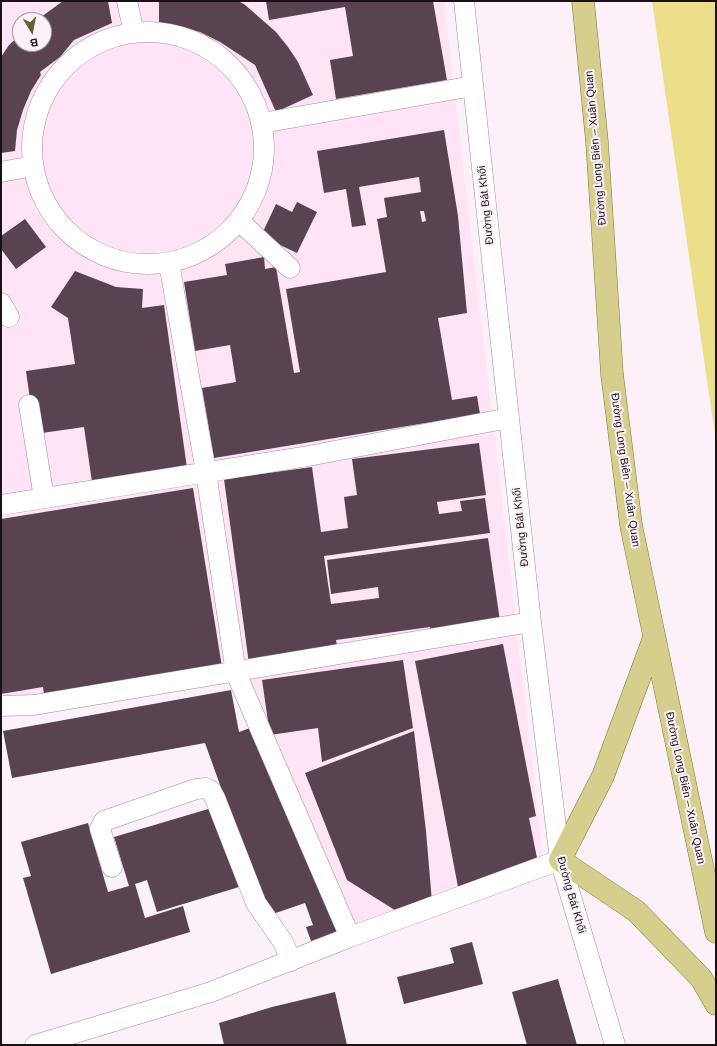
<!DOCTYPE html>
<meta charset="utf-8">
<style>
body{margin:0}
#map{position:relative;width:717px;height:1046px;overflow:hidden;background:#fcf1f8;font-family:Arial,sans-serif}
canvas{display:block}
.frame{position:absolute;inset:0;border:2px solid #191116;pointer-events:none}
.north{position:absolute;left:12px;top:12px;width:40px;height:40px;box-sizing:border-box;background:#fcf1f8;border:1px solid #a1979e;border-radius:50%;rotate:170deg;font-size:11px;font-weight:700;line-height:16px;text-align:center;color:#191116}
.north::after{content:'';display:block;margin:auto;width:14px;height:18px;background:#67602d;clip-path:polygon(50% 0,100% 100%,50% 72%,0 100%)}
</style>
<div id="map">
<canvas width="717" height="1046"></canvas>
<div class="frame"></div>
<div class="north">B</div>
</div>
<script>
const context = document.querySelector('canvas').getContext('2d');
context.lineJoin = 'round';
function fillPath(path, color) { context.fillStyle = color; context.fill(path, 'evenodd'); }
const poly = rows => new Path2D(rows.map(r => 'M' + r).join(''));
function stroke(path, color, width, dash) { context.strokeStyle = color; context.lineWidth = width; context.lineCap = dash ? 'butt' : 'round'; context.setLineDash(dash || []); context.stroke(path); }
function write(font, color, halo, rows, align = 'center') {
  context.font = font + ' Arial,sans-serif'; context.lineWidth = 4; context.setLineDash([]); context.textBaseline = 'middle'; context.strokeStyle = halo; context.fillStyle = color; for (const [text, x, y, turn = 0] of rows) {
    context.save(); context.translate(x, y); context.rotate((+turn || 0) * Math.PI / 180); context.textAlign = isNaN(turn) ? turn : align; if (halo) context.strokeText(text, 0, 0); context.fillText(text, 0, 0); context.restore();
  }
}
fillPath(poly([
 [1,1,444,1,544,864,345,927,227,675,1,718],
 [20,20,44,20,44,44,20,44]
]), '#ffe4f5');
fillPath(poly([
 [652,1,716,1,716,442]
]), '#ebe089');
fillPath(poly([
 [63,1,108,1,112,23,74,40,60,57,40,72,41,75,31,91,23,110,17,130,15,151,1,153,1,57,9,45,20,35,20,44,44,44,44,20,37,20],
 [159,1,238,1,244,4,276,32,288,47,298,62,313,95,276,112,255,65,220,42,200,32,159,23],
 [266,1,433,1,447,80,336,99,330,60,353,56,345,7,269,20],
 [444,130,458,216,467,313,438,318,452,400,477,396,480,414,214,458,202,388,236,382,230,345,195,351,184,282,227,275,225,264,264,257,265,269,276,267,294,373,300,372,286,289,386,272,377,219,387,217,384,198,421,192,419,177,359,187,366,225,352,227,346,189,324,193,317,151],
 [420,211,424,211,426,221,422,222],
 [297,202,317,212,297,253,261,236,276,204,292,212],
 [25,219,46,247,16,269,1,249,1,236],
 [75,271,116,287,143,289,142,308,164,305,187,468,92,482,84,427,35,434,26,371,75,364,68,318,51,307],
 [479,443,486,495,437,502,439,514,462,511,460,501,485,498,490,533,324,556,331,604,379,598,378,587,331,594,327,560,488,538,500,621,431,631,430,627,336,640,338,651,249,664,224,479,312,467,321,532,348,528,344,497,357,495,352,459],
 [193,488,222,667,44,696,43,687,1,694,1,519],
 [503,644,536,816,529,818,538,863,458,887,415,661],
 [403,660,413,728,322,762,318,728,270,735,262,680],
 [231,690,239,732,250,728,314,870,337,932,311,941,306,927,313,925,305,903,267,916,205,743,12,778,3,731],
 [414,731,426,831,432,902,401,914,347,880,305,773],
 [215,807,239,887,157,912,147,880,135,884,145,918,183,906,190,932,51,974,23,878,31,876,21,842,88,823,108,892,129,886,114,837],
 [472,942,483,984,404,1004,397,977,454,963,450,948],
 [558,979,577,1045,527,1045,512,992],
 [335,992,347,1045,224,1045,219,1023,272,1007]
]), '#594351');
const minor = poly([
 [127,1,134,33],
 [464,1,531,622,560,860,615,1045],
 '32 148a116 116 0 1 1 232 0a116 116 0 1 1-232 0Z',
 [262,123,473,86],
 [1,172,33,166],
 [239,221,290,268],
 [169,263,206,472,236,673,350,937],
 [1,303,9,317],
 [29,405,44,498],
 [1,505,308,456,509,418],
 [1,706,34,705,531,622],
 [112,867,100,829,104,821,196,789,206,788,211,791,215,798,256,903,283,942,291,961],
 [35,1045,211,992,350,937,560,860]
]);
const major = poly([
 [583,1,597,142,612,374,631,525,716,932],
 [654,638,603,776,560,860,636,911,701,978,716,1004]
]);
stroke(minor, '#a48c9b', 21);
stroke(major, '#827631', 23);
stroke(minor, '#fff', 20);
stroke(major, '#d6ce8c', 22);
write('11px', '#191116', '#fcf1f8', [
 ["Đường Long Biên – Xuân Quan",596,148,-95],
 ["Đường Bát Khối",486,205,-96],
 ["Đường Long Biên – Xuân Quan",625,470,82],
 ["Đường Bát Khối",521,527,-96],
 ["Đường Long Biên – Xuân Quan",685,788,78],
 ["Đường Bát Khối",571,895,74]
]);
</script>
